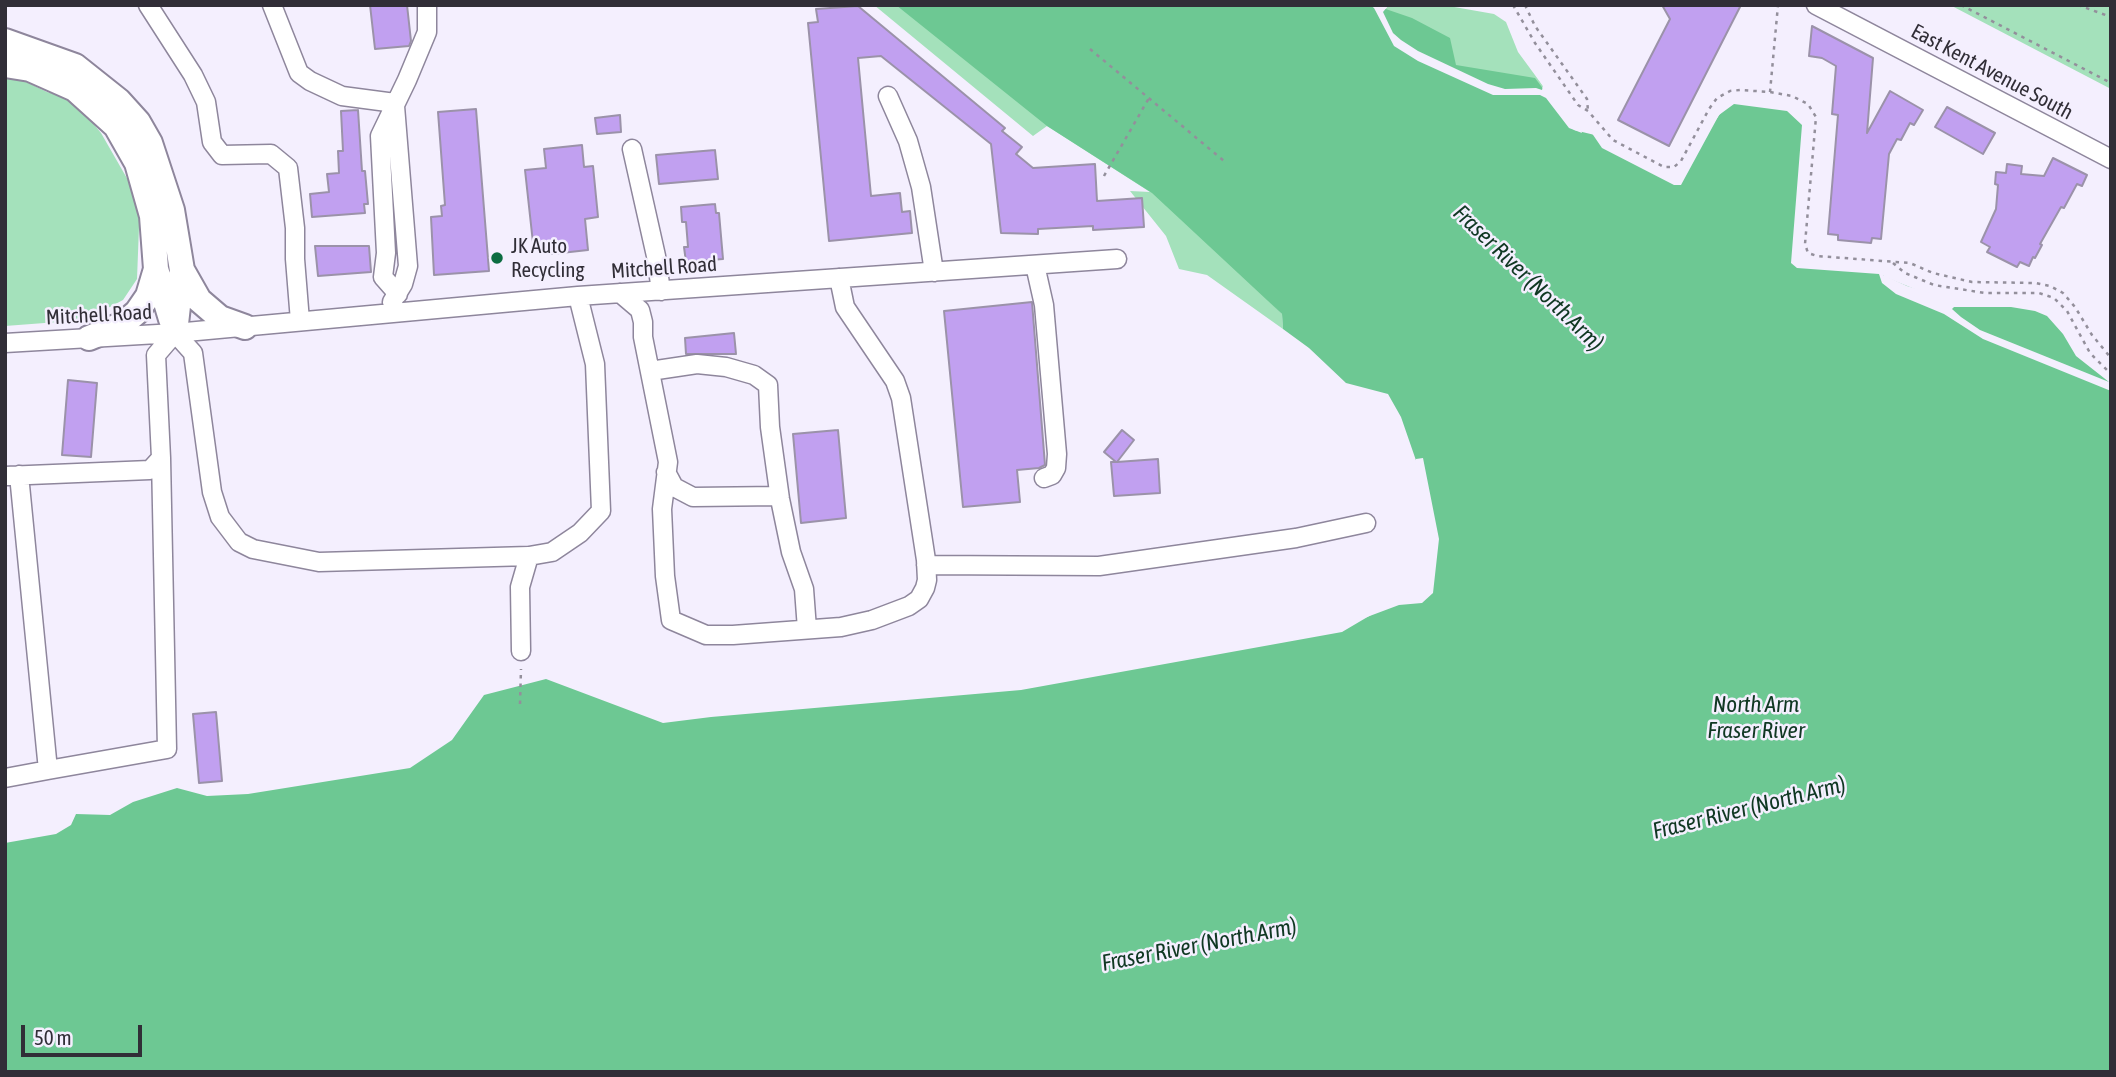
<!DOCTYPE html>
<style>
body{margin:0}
#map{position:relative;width:2116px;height:1077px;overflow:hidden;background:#f4effe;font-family:"Asap Condensed",sans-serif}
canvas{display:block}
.frame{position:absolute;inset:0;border:7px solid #312e37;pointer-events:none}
.scale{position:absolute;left:21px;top:1025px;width:121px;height:32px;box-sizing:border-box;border:4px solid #312e37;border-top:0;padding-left:9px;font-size:21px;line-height:24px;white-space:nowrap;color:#312e37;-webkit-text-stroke:5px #f4effe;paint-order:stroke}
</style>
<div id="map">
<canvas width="2116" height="1077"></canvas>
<div class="frame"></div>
<div class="scale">50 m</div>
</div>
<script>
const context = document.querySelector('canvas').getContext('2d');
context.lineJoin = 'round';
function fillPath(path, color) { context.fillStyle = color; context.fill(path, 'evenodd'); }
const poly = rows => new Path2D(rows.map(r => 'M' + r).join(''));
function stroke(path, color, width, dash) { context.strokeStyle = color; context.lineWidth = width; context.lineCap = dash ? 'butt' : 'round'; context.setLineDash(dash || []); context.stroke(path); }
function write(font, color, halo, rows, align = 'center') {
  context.font = font + ' "Asap Condensed",sans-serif'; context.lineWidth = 5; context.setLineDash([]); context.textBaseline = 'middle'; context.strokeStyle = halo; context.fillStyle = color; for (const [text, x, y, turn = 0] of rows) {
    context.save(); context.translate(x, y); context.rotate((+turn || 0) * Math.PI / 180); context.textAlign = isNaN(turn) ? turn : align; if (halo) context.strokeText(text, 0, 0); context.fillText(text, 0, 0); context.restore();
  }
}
fillPath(poly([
 [874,5,979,5,1282,314,1283,329,1207,275,1179,269,1166,236,1130,191,1150,192,1047,126,1033,136],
 [1389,5,1443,5,1494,14,1506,22,1518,52,1543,86,1542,90,1446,64,1383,11],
 [1950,5,2111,5,2111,89],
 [5,76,20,79,47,92,73,99,101,133,140,201,137,279,123,300,89,318,71,321,5,326]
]), '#a4e1bb');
fillPath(poly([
 [896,5,1374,5,1412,18,1450,38,1456,65,1535,78,1574,130,1603,137,1661,171,1686,163,1733,95,1795,101,1812,119,1800,253,1812,262,1875,267,1885,277,1947,302,2043,309,2090,364,2111,381,2111,1072,5,1072,5,843,56,834,71,825,76,814,110,815,133,802,177,788,207,796,248,794,410,768,452,740,484,695,546,679,663,723,711,717,1021,690,1342,632,1398,599,1422,592,1430,582,1431,532,1420,472,1401,417,1388,394,1346,383,1309,348,1283,329,1282,314,1152,193,1047,126]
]), '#6dc893');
fillPath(poly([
 [1370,5,1388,6,1383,12,1393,33,1401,40,1418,51,1488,84,1505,89,1536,88,1542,90,1543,86,1535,74,1537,75,1576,126,1580,127,1582,133,1569,128,1546,98,1540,95,1493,95,1418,61,1394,46,1374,8],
 [1732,91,1796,98,1816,118,1804,251,1814,259,1876,264,1883,271,1883,275,1907,286,1948,298,2022,301,2044,306,2059,317,2089,360,2111,378,2111,391,1983,339,1944,314,1896,294,1882,283,1879,274,1797,268,1791,263,1802,125,1787,111,1734,104,1719,115,1681,185,1674,185,1602,148,1589,129,1604,133,1662,167,1684,160,1711,106],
 [1954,307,2011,307,2035,311,2047,316,2063,334,2076,356,2109,382,1980,330,1961,317,1952,309],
 [1423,458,1439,539,1433,593,1422,603,1399,605,1359,620,1396,596,1420,589,1426,580,1427,533,1421,481,1415,465,1416,459]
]), '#f4effe');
const building = poly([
 [370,5,407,5,411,41,409,46,375,49,370,5],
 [1662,5,1741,5,1669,146,1618,120,1670,19,1662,5],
 [858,6,1005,128,1002,131,1022,147,1016,154,1033,168,1095,164,1097,201,1142,198,1144,227,1093,230,1093,226,1038,229,1038,234,1001,233,991,144,881,56,858,58,871,196,900,193,902,212,910,211,912,233,829,241,808,23,818,22,816,9,858,6],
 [1812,26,1873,58,1867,133,1890,91,1923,110,1914,125,1910,123,1901,140,1897,139,1889,154,1881,239,1872,238,1871,243,1838,240,1838,235,1828,234,1838,115,1832,114,1836,66,1822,58,1809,56,1812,26],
 [1947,107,1995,133,1983,154,1935,127,1947,107],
 [476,109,489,271,434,275,431,217,442,216,441,206,445,205,438,112,476,109],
 [358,110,362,171,365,171,368,204,364,204,365,213,312,217,310,194,329,192,327,174,339,173,338,151,343,151,341,111,358,110],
 [620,115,621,132,597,134,595,118,620,115],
 [582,145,584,167,593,166,598,217,585,219,588,250,552,254,551,241,533,243,525,170,546,168,544,149,582,145],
 [715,150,718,179,659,184,656,155,715,150],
 [2053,158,2087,175,2082,186,2077,184,2064,208,2061,207,2040,244,2042,245,2035,258,2033,257,2029,266,2020,262,2017,267,1987,252,1990,247,1981,242,1996,209,1998,185,1995,184,1996,172,2006,173,2007,164,2022,166,2021,174,2044,176,2053,158],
 [715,204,716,213,719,213,723,259,686,262,684,247,688,247,686,222,682,222,681,207,715,204],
 [315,246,369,246,371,272,318,276,315,246],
 [1032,302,1045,465,1039,468,1017,470,1020,502,963,507,944,311,1032,302],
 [734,333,736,354,686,354,685,338,734,333],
 [68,380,97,383,91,457,62,455,68,380],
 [838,430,846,518,801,523,793,434,838,430],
 [1122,430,1134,440,1117,462,1158,459,1160,493,1114,496,1111,462,1116,462,1104,452,1122,430],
 [216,712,222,781,199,783,193,714,216,712]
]);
fillPath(building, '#c1a0f0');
stroke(building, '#9b92a9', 2);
const minor = poly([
 [148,5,193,75,206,102,212,142,222,155,271,154,288,168,295,228,295,259,300,321],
 [272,5,299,73,310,81,342,96,395,103],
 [1816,5,2111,159],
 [888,96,908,141,921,187,934,272],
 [632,149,656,256,661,291],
 [1035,265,1044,305,1057,454,1056,468,1052,475,1044,478],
 [620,293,640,310,643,322,643,337,668,462,662,509,665,576,671,620,706,635,733,635,841,627,872,620,909,606,919,599,925,588,927,580,926,560,901,398,895,381,845,307,839,278],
 [398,294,383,277,386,253,380,136,407,80,427,32,427,5],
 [392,302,403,284,408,266,395,106],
 [175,333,193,353,212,492,220,517,239,542,253,549,319,562,529,556,552,552,580,533,601,511,595,364,578,296],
 [5,343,175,333,578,296,1117,259],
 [650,371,697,364,726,367,754,375,768,385,770,427,780,499,791,552,804,589,807,629],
 [666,472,674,487,693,497,779,496],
 [19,475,48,770,167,749,161,458],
 [5,476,150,470,161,458,156,355,175,333],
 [926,565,1099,566,1296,538,1366,523],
 [521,651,520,587,529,556],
 [5,778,48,770]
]);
const highway = poly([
 [5,41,75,66,119,101,138,122,150,143,172,210,182,270,175,333],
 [5,65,30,69,75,89,116,126,137,163,152,216,156,269,171,319],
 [182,270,199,300,220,318,245,327],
 [89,338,123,324,137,312,148,296,156,269]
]);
stroke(minor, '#8e869c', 21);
stroke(highway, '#8e869c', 28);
stroke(poly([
 [1513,5,1535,43,1578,105,1588,111,1613,140,1664,167,1674,167,1681,161,1709,109,1717,98,1730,91,1740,90,1770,92,1792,96,1808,104,1816,117,1805,244,1808,253,1817,256,1910,263,1933,273,1972,282,2036,283,2050,286,2063,293,2075,307,2092,335,2111,358],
 [1525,5,1535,26,1587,99,1588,111],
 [1961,5,2111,83],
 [2078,5,2111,17],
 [2108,5,2111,7],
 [1090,49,1224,161],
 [1770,92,1778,5],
 [1104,176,1149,98],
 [1893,263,1905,273,1934,285,1985,293,2039,293,2054,298,2067,311,2090,353,2111,374],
 [520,704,521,669]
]), '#938f9b', 2.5, [3.5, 5]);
stroke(minor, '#fff', 18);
stroke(highway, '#fff', 24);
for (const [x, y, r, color] of [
 [497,258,7,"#0c6c41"]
]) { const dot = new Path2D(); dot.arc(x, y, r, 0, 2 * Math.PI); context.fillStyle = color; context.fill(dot); stroke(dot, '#f4effe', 2.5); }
write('21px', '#312e37', '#f4effe', [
 ["East Kent Avenue South",1992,72,28],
 ["Mitchell Road",664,268,-4],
 ["Mitchell Road",99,315,-3]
]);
write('21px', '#312e37', '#f4effe', [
 ["JK Auto",511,246],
 ["Recycling",511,270]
], 'left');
write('italic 23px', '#103823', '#f4effe', [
 ["Fraser River (North Arm)",1528,278,44],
 ["North Arm",1756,705],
 ["Fraser River",1756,731],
 ["Fraser River (North Arm)",1749,808,-14],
 ["Fraser River (North Arm)",1199,945,-11]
]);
</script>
